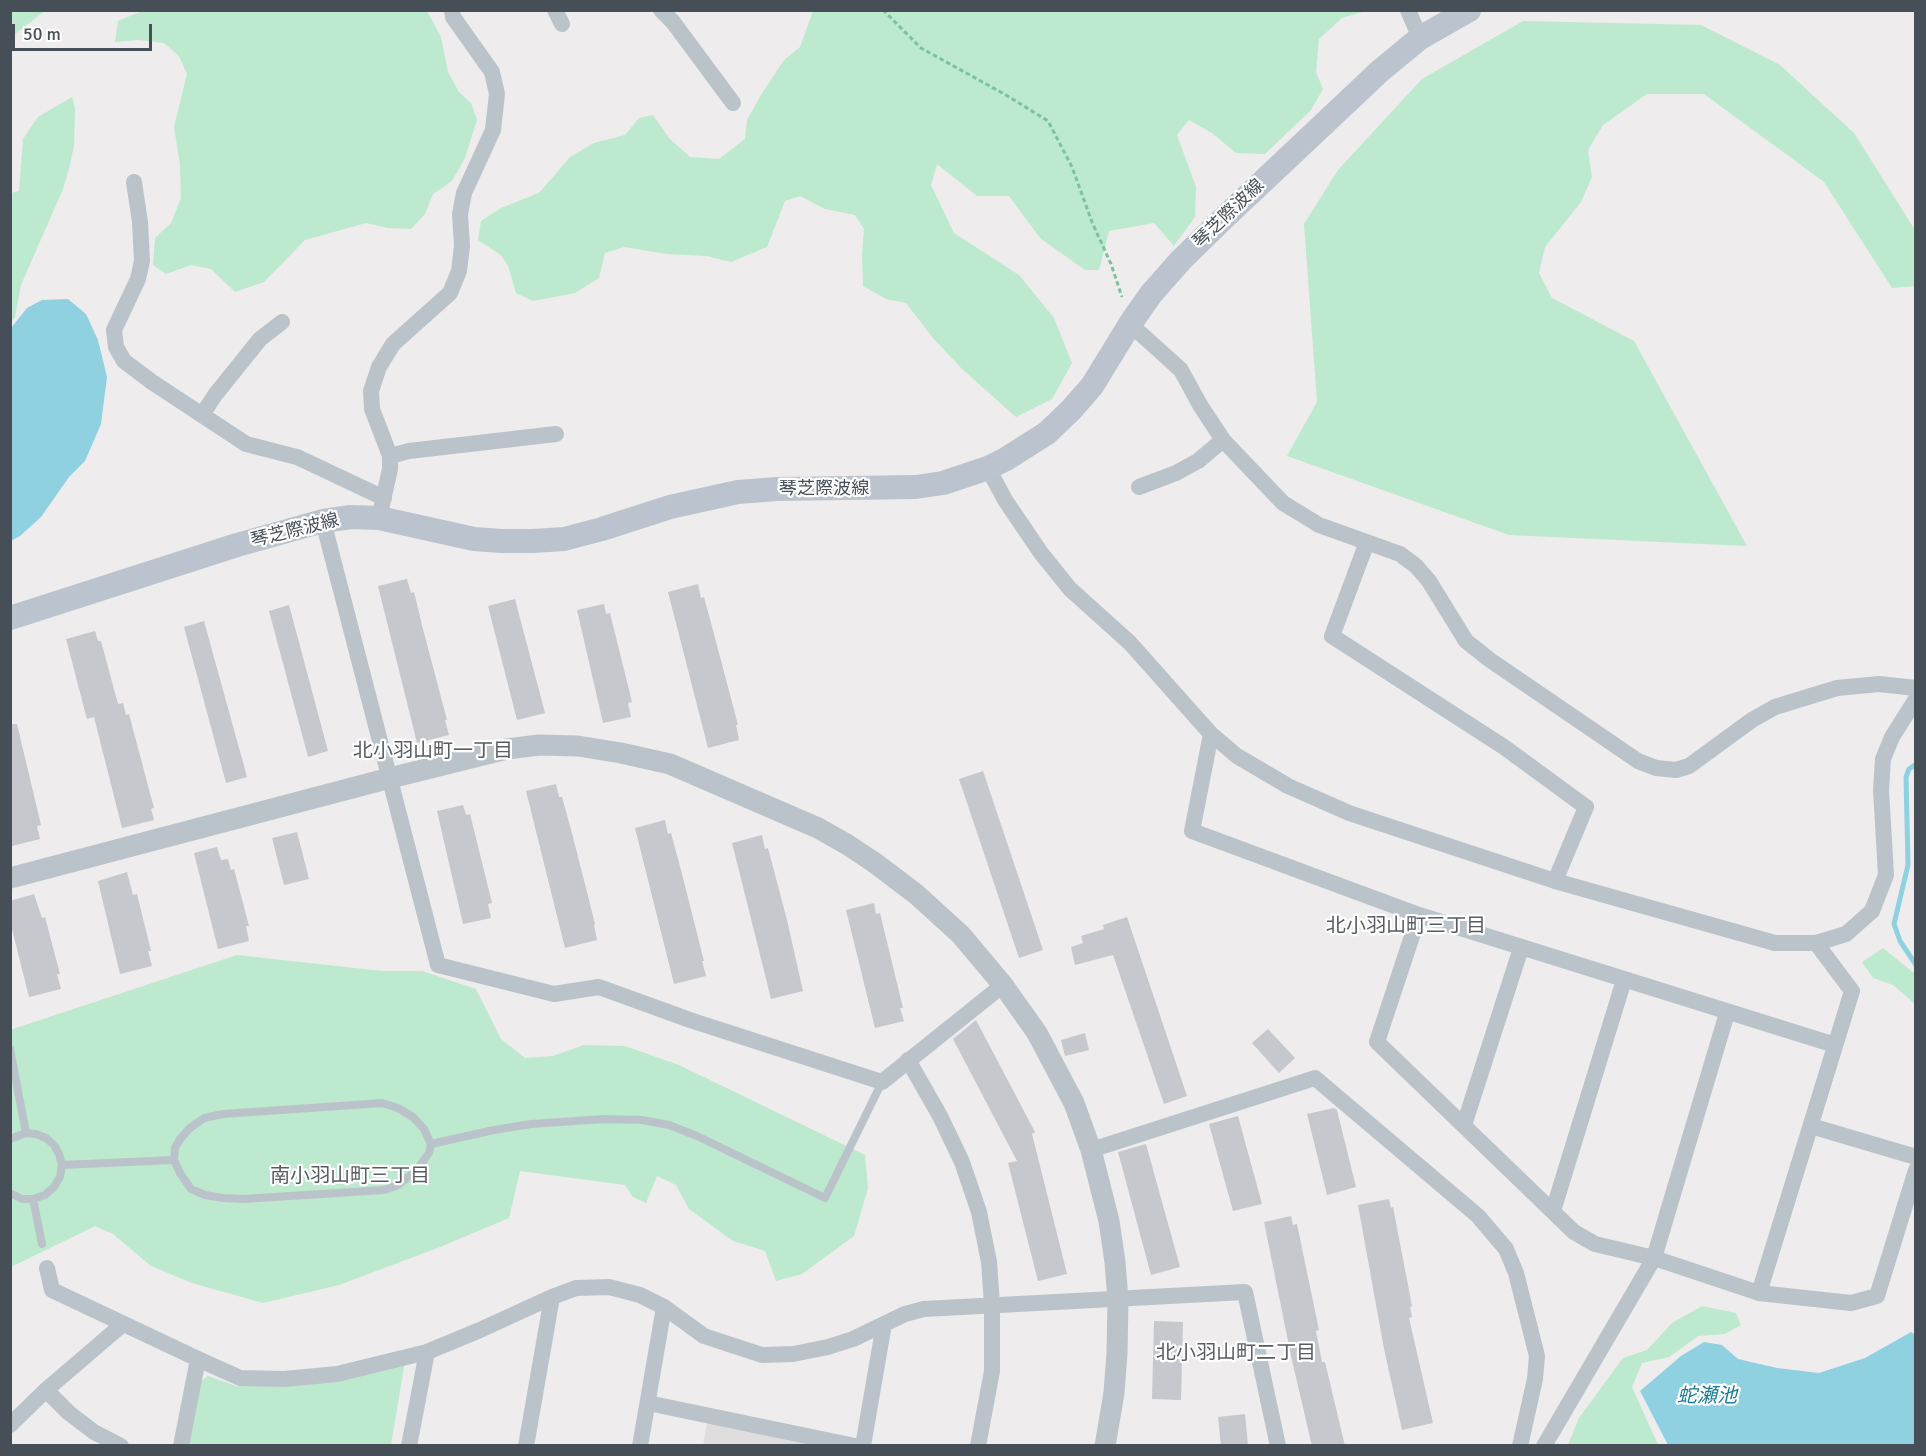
<!DOCTYPE html>
<meta charset="utf-8">
<style>
body{margin:0}
#map{position:relative;width:1926px;height:1456px;overflow:hidden;background:#eeecec;font-family:Signika,sans-serif}
canvas{display:block}
.frame{position:absolute;inset:0;border:12px solid #464f57;pointer-events:none}
.scale{position:absolute;left:12px;top:24px;width:140px;height:27px;box-sizing:border-box;border:3px solid #464f57;border-top:0;padding-left:8px;font-size:18px;line-height:21px;white-space:nowrap;color:#464f57;-webkit-text-stroke:4px #fff;paint-order:stroke}
</style>
<div id="map">
<canvas width="1926" height="1456"></canvas>
<div class="frame"></div>
<div class="scale">50 m</div>
</div>
<script>
const context = document.querySelector('canvas').getContext('2d');
context.lineJoin = 'round';
function fillPath(path, color) { context.fillStyle = color; context.fill(path, 'evenodd'); }
const poly = rows => new Path2D(rows.map(r => 'M' + r).join(''));
function stroke(path, color, width, dash) { context.strokeStyle = color; context.lineWidth = width; context.lineCap = dash ? 'butt' : 'round'; context.setLineDash(dash || []); context.stroke(path); }
function write(font, color, halo, rows, align = 'center') {
  context.font = font + ' Signika,"Noto Sans JP",sans-serif'; context.lineWidth = 4.5; context.setLineDash([]); context.textBaseline = 'middle'; context.strokeStyle = halo; context.fillStyle = color; for (const [text, x, y, turn = 0] of rows) {
    context.save(); context.translate(x, y); context.rotate((+turn || 0) * Math.PI / 180); context.textAlign = isNaN(turn) ? turn : align; if (halo) context.strokeText(text, 0, 0); context.fillText(text, 0, 0); context.restore();
  }
}
fillPath(poly([
 [707,1422,820,1446,703,1446]
]), '#dfdddd');
fillPath(poly([
 [11,10,45,10,45,11,11,37],
 [142,11,427,11,441,37,448,72,459,92,471,103,477,120,465,158,452,181,433,194,425,214,411,229,388,228,366,223,305,240,264,282,235,292,211,269,191,265,166,274,153,265,155,238,171,223,181,198,180,165,174,127,187,74,179,56,164,43,139,40,115,42,118,21],
 [813,11,813,10,1366,11,1342,18,1319,39,1316,72,1323,89,1311,110,1265,154,1236,153,1212,133,1189,120,1177,135,1196,187,1195,217,1174,246,1154,223,1109,231,1099,270,1085,270,1040,238,1009,196,977,196,937,164,931,185,954,233,1019,275,1054,318,1072,363,1052,399,1016,417,962,369,933,338,906,303,886,299,863,286,862,254,864,229,855,215,825,209,800,196,785,201,767,247,731,262,707,256,667,254,624,247,605,253,599,278,575,293,533,301,516,293,508,266,501,255,478,240,481,221,501,208,539,193,570,157,594,143,625,135,639,118,653,115,669,138,690,157,719,159,745,139,747,120,761,95,784,60,800,47],
 [1523,21,1701,25,1780,65,1854,133,1915,230,1915,286,1892,288,1824,182,1704,94,1647,94,1603,125,1588,150,1592,177,1581,202,1545,247,1539,273,1552,298,1634,341,1747,546,1509,535,1287,456,1317,402,1304,224,1338,170,1422,79],
 [72,97,75,108,74,145,70,165,63,189,21,285,15,317,11,322,11,193,19,191,23,139,38,117],
 [1883,948,1915,974,1915,1004,1893,985,1873,978,1862,962],
 [237,955,382,971,422,971,476,989,501,1039,525,1058,553,1056,584,1045,625,1046,679,1065,865,1155,868,1188,854,1236,802,1274,776,1281,765,1251,733,1241,689,1209,676,1185,657,1176,646,1203,633,1197,625,1185,520,1171,509,1218,440,1247,339,1285,263,1303,192,1283,151,1266,113,1234,95,1226,11,1267,10,1030],
 [1702,1306,1736,1313,1741,1325,1725,1334,1698,1336,1669,1357,1642,1363,1632,1387,1658,1445,1568,1445,1579,1418,1623,1358,1647,1350,1672,1323],
 [405,1361,391,1445,189,1446,198,1383,208,1376,239,1387,241,1382]
]), '#bde9ce');
fillPath(poly([
 [68,299,86,314,98,340,107,377,101,424,85,461,69,477,41,517,20,536,11,541,11,328,27,308,42,300],
 [1911,1332,1916,1335,1915,1445,1668,1445,1640,1391,1681,1356,1704,1342,1722,1345,1738,1359,1777,1368,1819,1373,1865,1358]
]), '#8fd1e1');
stroke(poly([
 [1916,764,1909,769,1906,777,1908,865,1894,924,1900,941,1916,965]
]), '#8fd1e1', 5);
fillPath(poly([
 [407,579,411,593,414,592,423,629,447,720,445,720,449,735,417,743,378,586],
 [698,584,701,598,704,597,714,634,738,725,736,725,739,740,708,748,668,592],
 [515,599,545,713,517,720,488,606],
 [604,604,606,614,610,613,632,702,628,703,631,717,603,723,577,610],
 [289,605,328,751,308,757,269,611],
 [204,621,247,777,226,783,184,627],
 [95,631,98,641,101,641,118,704,123,703,126,715,129,714,154,808,151,809,154,820,122,828,94,717,87,719,66,639],
 [10,724,17,724,41,825,37,826,40,839,12,846,10,837],
 [983,771,1043,950,1019,958,959,779],
 [556,784,559,797,562,797,572,833,595,924,594,925,597,940,565,948,526,791],
 [463,805,466,815,470,814,492,903,488,904,491,918,463,924,437,811],
 [665,820,668,834,671,833,681,870,704,961,702,961,706,976,674,984,635,828],
 [297,832,309,879,284,885,272,838],
 [762,835,765,849,768,848,787,920,803,991,771,999,732,843],
 [217,847,221,860,228,859,231,870,234,869,249,926,246,926,249,941,218,949,194,853],
 [127,872,133,895,137,894,151,951,148,951,152,966,120,974,98,881],
 [34,894,42,918,45,917,60,974,57,974,61,989,29,997,10,921,10,901],
 [874,903,876,914,880,913,889,950,903,1008,900,1008,904,1021,875,1028,846,910],
 [1127,917,1187,1096,1164,1104,1113,955,1075,965,1071,947,1083,943,1081,936,1104,929,1103,925],
 [976,1020,1035,1132,1032,1134,1067,1274,1038,1281,1008,1163,1017,1161,953,1039],
 [1268,1029,1295,1058,1279,1073,1252,1043],
 [1085,1033,1089,1050,1065,1056,1061,1040],
 [1334,1108,1337,1110,1356,1187,1327,1195,1307,1114],
 [1238,1116,1262,1204,1233,1211,1209,1124],
 [1146,1144,1180,1267,1151,1275,1118,1152],
 [1389,1199,1391,1208,1393,1207,1412,1306,1410,1307,1412,1317,1409,1318,1433,1423,1402,1430,1384,1349,1358,1205],
 [1291,1216,1293,1225,1297,1224,1319,1330,1316,1331,1322,1362,1325,1362,1345,1446,1312,1446,1291,1356,1264,1222],
 [1154,1321,1183,1322,1181,1400,1152,1399],
 [1245,1414,1248,1446,1221,1446,1218,1417]
]), '#c7c8ce');
stroke(poly([
 [883,10,921,48,1006,95,1048,121,1072,167,1092,222,1111,264,1122,297]
]), '#79c39e', 3, [4.5, 3]);
stroke(poly([
 [10,1049,26,1133],
 [382,1103,398,1108,413,1117,424,1129,431,1144,429,1153,416,1171,398,1185,384,1190,243,1199,223,1198,205,1195,191,1189,180,1173,174,1160,175,1148,180,1139,190,1128,204,1118,223,1114,382,1103],
 [10,1139,26,1133,36,1134,46,1138,54,1145,59,1154,62,1165,60,1177,54,1187,45,1195,33,1199,22,1199,10,1193],
 [431,1144,494,1130,531,1124,604,1119,642,1120,669,1125,697,1136,825,1198,882,1082],
 [62,1165,174,1160],
 [33,1199,42,1244]
]), '#bbc3ca', 8);
stroke(poly([
 [555,10,562,24],
 [661,10,673,22,733,103],
 [1408,10,1420,38],
 [134,182,140,222,142,261,138,279,114,330,116,347,124,361,152,382,246,444,297,457,384,498],
 [1130,324,1181,370,1200,405,1223,440,1283,503,1319,525,1400,554,1416,566,1429,581,1466,641,1490,660,1638,761,1656,768,1676,770,1689,766,1752,720,1775,707,1837,688,1879,684,1916,688],
 [202,415,215,395,260,339,282,322],
 [390,456,409,451,556,434],
 [988,468,1005,500,1041,553,1070,589,1130,643,1211,734,1237,756,1288,786,1349,813,1555,881,1775,943,1816,943,1846,934,1872,911,1886,875,1881,790,1883,759,1892,737,1916,699],
 [1139,487,1176,473,1198,461,1223,440],
 [379,518,390,469,390,456,372,409,371,391,379,367,393,344,450,293,459,271,462,246,460,214,464,193,493,130,497,94,492,72,453,17,452,10],
 [323,521,438,965,554,994,599,987,690,1020,882,1082,1003,985],
 [1367,542,1332,636,1504,747,1586,807,1555,881],
 [1211,734,1192,831,1419,915,1835,1045],
 [1419,915,1377,1042,1574,1232,1595,1244,1654,1258,1759,1293,1851,1303,1877,1296,1916,1170],
 [908,1060,940,1116,962,1162,979,1212,989,1262,992,1304,992,1371,978,1446],
 [1464,1125,1521,948],
 [1811,1126,1916,1157],
 [1091,1150,1315,1078,1478,1216,1506,1249,1516,1273,1537,1356,1535,1379,1520,1446],
 [1553,1211,1624,980],
 [47,1268,52,1290,198,1359,240,1378,284,1379,337,1374,427,1352,480,1330,552,1297,576,1288,609,1287,640,1295,664,1307,704,1336,762,1355,793,1354,828,1347,853,1339,905,1314,924,1309,1245,1292,1278,1446],
 [1759,1293,1852,991,1816,943],
 [46,1390,69,1413,94,1432,121,1446],
 [648,1403,855,1446],
 [10,1425,46,1390,123,1324],
 [181,1446,198,1359],
 [409,1446,427,1352],
 [526,1446,552,1297],
 [640,1446,664,1307],
 [863,1446,884,1324],
 [1544,1446,1654,1258,1727,1013]
]), '#bbc3ca', 16);
stroke(poly([
 [10,878,390,778,507,749,539,745,578,746,621,753,670,764,818,828,848,845,875,863,916,894,961,935,1003,985,1037,1033,1074,1103,1091,1150,1109,1221,1115,1262,1118,1300,1117,1353,1114,1393,1105,1446]
]), '#bbc3ca', 21);
stroke(poly([
 [10,618,237,545,323,521,351,517,379,518,474,539,501,541,533,541,564,539,602,529,670,507,738,492,777,489,916,487,943,483,988,468,1006,459,1047,433,1071,410,1092,386,1130,324,1151,294,1181,260,1224,218,1380,71,1420,38,1469,10]
]), '#bbc4ce', 24);
write('18px', '#464f57', '#fff', [
 ["琴芝際波線",1229,214,-44],
 ["琴芝際波線",824,489],
 ["琴芝際波線",295,531,-14]
]);
write('20px', '#595c60', '#fff', [
 ["北小羽山町一丁目",433,752],
 ["北小羽山町三丁目",1406,927],
 ["南小羽山町三丁目",350,1177],
 ["北小羽山町二丁目",1236,1354]
]);
write('italic 20px', '#1a7d96', '#fff', [
 ["蛇瀬池",1707,1397]
]);
</script>
